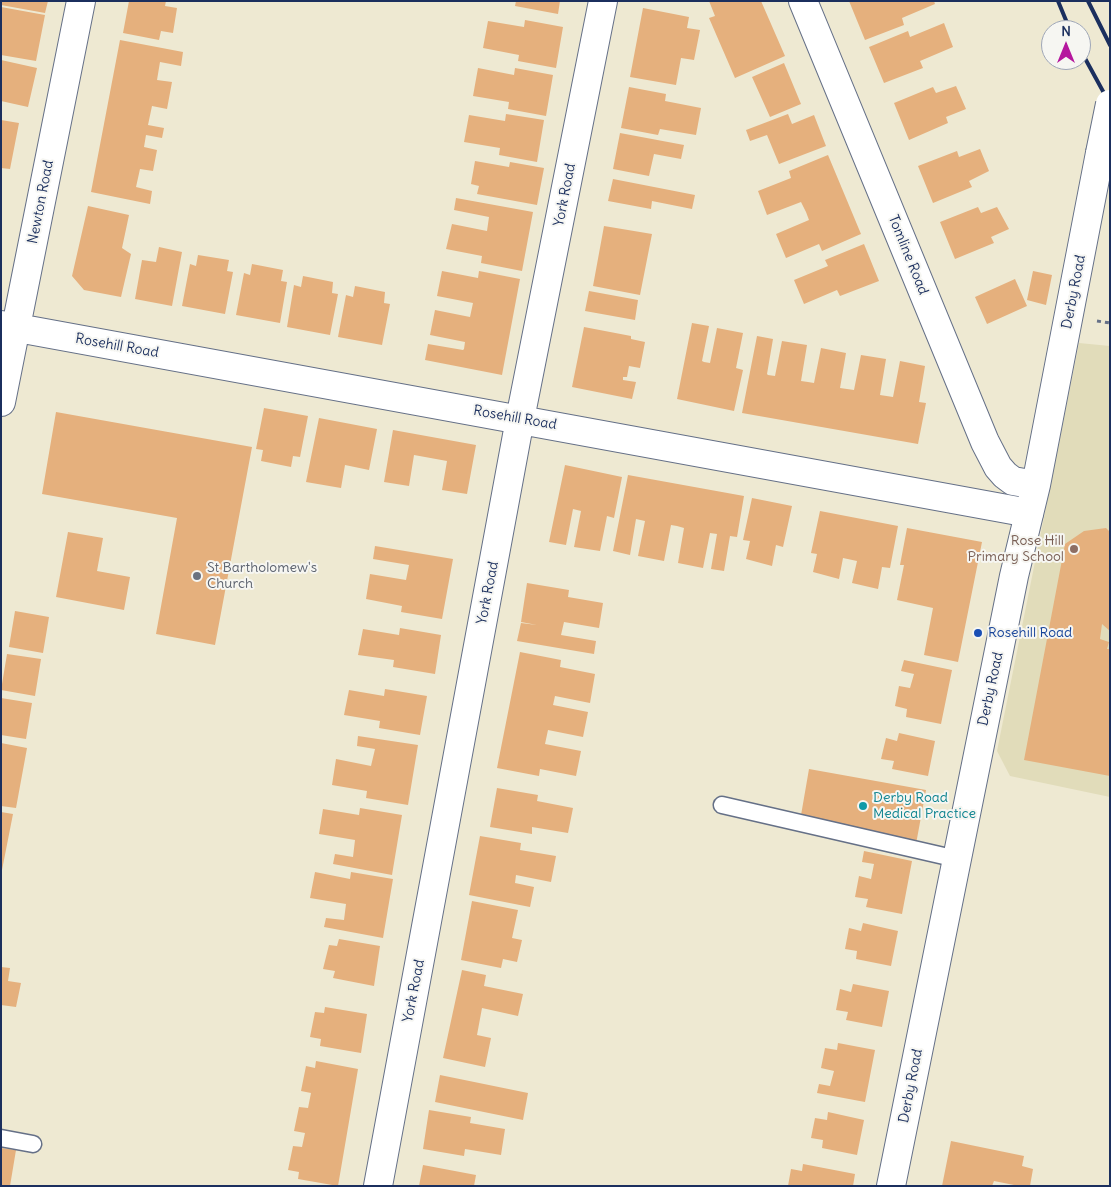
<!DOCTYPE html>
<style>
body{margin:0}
#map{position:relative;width:1111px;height:1187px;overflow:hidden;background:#eee9d2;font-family:Delius,sans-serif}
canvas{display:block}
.frame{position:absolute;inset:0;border:2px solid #1b2f5e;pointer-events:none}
.north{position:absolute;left:1041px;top:20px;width:50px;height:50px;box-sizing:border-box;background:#f6f6f2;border:1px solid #9ea6b7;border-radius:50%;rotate:0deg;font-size:14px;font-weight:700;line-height:20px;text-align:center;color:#1b2f5e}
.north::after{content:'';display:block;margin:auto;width:18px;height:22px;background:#b5179e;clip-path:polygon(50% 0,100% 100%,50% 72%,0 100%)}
</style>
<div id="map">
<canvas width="1111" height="1187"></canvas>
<div class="frame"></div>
<div class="north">N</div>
</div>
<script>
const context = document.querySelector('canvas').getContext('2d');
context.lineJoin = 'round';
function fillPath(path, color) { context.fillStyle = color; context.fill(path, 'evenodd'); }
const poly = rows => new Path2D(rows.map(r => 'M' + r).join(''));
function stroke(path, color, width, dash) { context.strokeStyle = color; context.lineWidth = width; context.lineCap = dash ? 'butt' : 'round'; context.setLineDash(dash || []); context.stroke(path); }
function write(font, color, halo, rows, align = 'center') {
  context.font = font + ' Delius,sans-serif'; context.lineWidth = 4; context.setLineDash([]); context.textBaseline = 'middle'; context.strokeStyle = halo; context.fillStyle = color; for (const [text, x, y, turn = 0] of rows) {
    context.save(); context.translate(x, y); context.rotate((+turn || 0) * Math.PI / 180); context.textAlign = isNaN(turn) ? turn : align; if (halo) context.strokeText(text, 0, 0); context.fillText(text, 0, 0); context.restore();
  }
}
fillPath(poly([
 [1079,343,1110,346,1110,797,1010,776,997,751]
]), '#e1dcba');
fillPath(poly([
 [2,1,48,1,45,13,1,5],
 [129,1,166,1,165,6,177,8,173,33,161,31,159,40,123,33],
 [516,1,560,1,558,14,515,6],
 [709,1,761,1,785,56,735,78,709,18,715,16],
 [849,1,934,1,935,4,902,18,904,25,865,40],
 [1,7,45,15,36,61,1,55],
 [643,8,689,17,687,28,700,30,694,60,681,58,676,85,630,77],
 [525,20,563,27,556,68,518,61,519,55,483,48,488,21,524,27],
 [944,23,953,47,920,61,923,68,884,83,869,47,908,31,910,37],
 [120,40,183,52,181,66,160,62,157,80,172,82,167,109,152,106,148,125,164,128,162,138,146,135,144,147,157,150,153,171,140,169,136,187,152,191,150,204,91,192],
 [1,60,37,68,28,107,1,101],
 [784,63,801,104,770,117,752,77],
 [478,68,514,75,515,68,553,75,546,116,508,109,509,102,473,96],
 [956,86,966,109,946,117,948,123,909,140,894,103,933,87,936,93],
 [629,87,666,94,665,101,701,108,696,135,660,129,658,135,621,128],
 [506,114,544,120,537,162,499,155,500,148,464,142,469,115,505,121],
 [788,114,792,124,814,115,826,146,779,164,767,135,750,141,746,130],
 [1,120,19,123,10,169,1,168],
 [620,133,684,145,681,159,654,154,649,176,613,169],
 [980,149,989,171,969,181,972,187,933,203,918,166,957,151,959,157],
 [828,155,861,234,822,251,819,244,786,258,776,234,809,220,806,212,801,202,767,215,758,191,791,178,789,171],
 [475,161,509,167,510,162,544,168,537,205,477,194,479,186,471,184],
 [613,179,695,195,692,209,652,201,651,209,608,201],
 [456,198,533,212,522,271,481,263,482,256,446,249,452,224,487,231,489,217,454,210],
 [88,206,129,215,122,248,131,254,121,297,84,290,72,276],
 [978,207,981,213,997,207,1009,229,991,237,994,243,955,259,940,222],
 [604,226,652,234,640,295,593,286],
 [864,244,879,281,840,296,837,290,804,304,794,280,828,266,825,260],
 [159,247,182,252,172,306,135,299,142,260,156,262],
 [198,255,229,260,227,271,233,272,225,314,182,306,190,264,196,266],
 [252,264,283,270,281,281,287,282,280,323,236,315,244,273,250,275],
 [442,271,478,278,479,271,520,279,502,375,425,360,428,344,463,350,464,349,465,342,430,335,435,310,470,317,473,303,437,296],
 [1033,271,1052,275,1046,305,1027,300],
 [303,276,333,282,332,293,338,294,330,335,287,327,294,285,301,287],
 [1015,279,1027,306,987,324,975,297],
 [355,286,385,292,384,303,390,304,382,345,338,337,346,295,353,297],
 [589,291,638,300,635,320,585,311],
 [692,323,709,326,702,361,704,362,710,363,717,328,743,333,736,368,743,370,734,411,677,399],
 [584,327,631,336,631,339,645,342,640,368,629,366,627,377,623,377,623,380,636,382,632,399,572,387],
 [757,336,773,339,767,374,768,375,775,376,782,341,807,345,801,381,808,382,814,383,821,348,846,353,840,388,854,390,861,355,886,359,880,395,893,397,900,361,925,366,919,402,926,403,918,444,742,413],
 [264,408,308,416,300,457,293,456,291,467,261,461,263,450,256,449],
 [56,412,252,447,215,645,156,634,177,518,42,494],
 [319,418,377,429,369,470,345,465,341,488,306,482],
 [393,430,476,445,467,494,442,490,447,461,414,455,409,486,384,482],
 [565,465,622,477,614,518,607,516,600,551,574,547,581,511,573,509,566,545,549,542],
 [628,475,744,496,737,537,730,536,724,571,711,569,717,534,710,533,703,568,678,563,684,528,677,526,671,525,664,561,638,556,645,521,636,519,630,555,613,551],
 [752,498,792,506,783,547,776,545,772,566,746,559,750,541,743,540],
 [820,511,898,526,890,568,882,567,878,589,852,583,857,561,843,558,839,579,813,572,817,554,811,553],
 [907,528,982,542,958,662,924,655,933,608,897,600,904,565,900,565],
 [1106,528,1110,532,1110,631,1102,624,1100,639,1109,642,1107,649,1110,649,1110,776,1024,760,1065,544,1084,531],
 [68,532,103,538,97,571,130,577,124,610,56,597],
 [375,546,453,559,442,619,401,612,402,606,366,599,370,574,406,580,409,565,373,559],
 [527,583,569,590,568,597,603,603,599,628,564,622,561,635,596,641,594,654,517,641,521,623,537,625,521,622],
 [15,611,49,617,43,653,9,647],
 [400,628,441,635,435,674,393,667,394,660,358,655,363,629,399,635],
 [520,652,561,660,560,667,595,674,590,703,555,696,553,705,588,712,583,737,548,730,545,744,581,751,576,776,540,769,539,776,497,768],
 [7,654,41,659,35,696,1,690],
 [904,660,952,670,941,724,906,717,907,709,895,706,899,686,910,688,914,674,901,671],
 [385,689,427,696,420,735,379,728,380,721,344,715,349,690,384,696],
 [1,698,32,703,26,739,1,735],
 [899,733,935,741,928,776,892,769,894,761,881,759,886,738,897,741],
 [358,736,418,745,408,805,366,798,367,791,332,785,336,759,371,766,375,749,357,746],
 [1,743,27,748,16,808,1,806],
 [809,769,926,790,916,844,800,821],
 [497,788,538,795,537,801,573,808,568,833,532,827,532,834,490,827],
 [360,808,402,815,392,875,333,864,335,854,353,857,355,840,319,834,323,809,359,815],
 [1,812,13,814,2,870,1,870],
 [480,836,521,843,520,850,556,856,551,882,516,875,515,883,534,887,530,907,469,895],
 [864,851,912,861,902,914,866,907,868,899,855,897,859,876,871,879,874,864,862,862],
 [315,872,350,879,351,872,393,879,383,938,324,927,326,918,344,920,346,904,310,898],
 [472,901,518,910,512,938,522,940,517,962,503,959,501,968,461,960],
 [863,923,898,931,891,966,856,959,857,951,845,949,849,928,861,931],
 [339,939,380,946,374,986,333,978,335,971,323,969,329,945,337,946],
 [1,967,10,968,8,981,21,983,16,1007,1,1005],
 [462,970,486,975,484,986,523,994,518,1016,482,1008,477,1035,491,1038,485,1067,443,1058],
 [853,984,889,991,882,1027,846,1020,848,1012,836,1010,840,989,851,992],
 [325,1007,367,1014,361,1053,320,1046,321,1039,310,1037,315,1012,324,1013],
 [838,1043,875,1050,865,1102,817,1093,819,1084,830,1086,834,1071,821,1068,825,1048,837,1050],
 [316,1061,358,1069,338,1186,298,1179,299,1172,288,1170,293,1146,302,1147,305,1133,294,1131,299,1107,308,1108,311,1093,301,1091,306,1066,315,1068],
 [440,1075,528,1093,523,1120,435,1102],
 [429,1110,471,1117,470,1123,505,1129,501,1155,465,1149,464,1156,423,1149],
 [828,1112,864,1120,857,1155,822,1148,823,1140,811,1138,815,1118,827,1120],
 [951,1141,1024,1156,1022,1166,1033,1169,1030,1186,1019,1186,994,1181,992,1186,942,1186],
 [1,1148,16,1150,10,1186,1,1186],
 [803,1164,855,1174,853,1186,788,1186,791,1169,802,1171],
 [423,1165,476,1175,474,1186,419,1186]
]), '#e5b07d');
const lane = poly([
 [722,805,957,859],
 [1,1138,33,1144]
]);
const street = poly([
 [1,325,1029,513],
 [1,402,81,1],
 [378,1186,520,419,603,1]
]);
const secondary = poly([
 [803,1,985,442,998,467,1005,475,1013,481,1036,485],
 [891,1186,1014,576,1036,485,1100,153]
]);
stroke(lane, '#657087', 19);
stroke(street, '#657087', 30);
stroke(secondary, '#657087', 30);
stroke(poly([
 [1097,321,1110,323]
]), '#657087', 3, [4, 4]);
stroke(lane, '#fff', 16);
stroke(street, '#fff', 28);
stroke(secondary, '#fff', 28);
stroke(poly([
 [1058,1,1070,30],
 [1088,1,1110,45],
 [1081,51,1110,104]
]), '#1b2f5e', 4);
const secondaryBridge = poly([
 [1100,153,1110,104]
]);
stroke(secondaryBridge, '#657087', 30, []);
stroke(secondaryBridge, '#fff', 28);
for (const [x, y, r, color] of [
 [1074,549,5,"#8d6e63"],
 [197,576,5,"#6b7280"],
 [978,633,5,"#1a4fb4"],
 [863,806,5,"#0f9aa8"]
]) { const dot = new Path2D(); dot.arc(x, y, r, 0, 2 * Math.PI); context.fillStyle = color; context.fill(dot); stroke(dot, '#f6f6f2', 2); }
write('14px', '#1b2f5e', '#f6f6f2', [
 ["York Road",565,195,-79],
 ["Newton Road",41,202,-79],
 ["Tomline Road",908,255,68],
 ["Derby Road",1074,292,-79],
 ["Rosehill Road",117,346,10],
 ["Rosehill Road",515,418,10],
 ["York Road",488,593,-79],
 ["Derby Road",991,689,-78],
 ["York Road",414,991,-79],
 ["Derby Road",911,1086,-79]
]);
write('14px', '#785e54', '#f6f6f2', [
 ["Rose Hill",1064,541],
 ["Primary School",1064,557]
], 'right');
write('14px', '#5b616d', '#f6f6f2', [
 ["St Bartholomew's",207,568],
 ["Church",207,584]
], 'left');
write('14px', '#164399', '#f6f6f2', [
 ["Rosehill Road",988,633]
], 'left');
write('14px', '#0d838f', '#f6f6f2', [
 ["Derby Road",873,798],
 ["Medical Practice",873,814]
], 'left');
</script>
